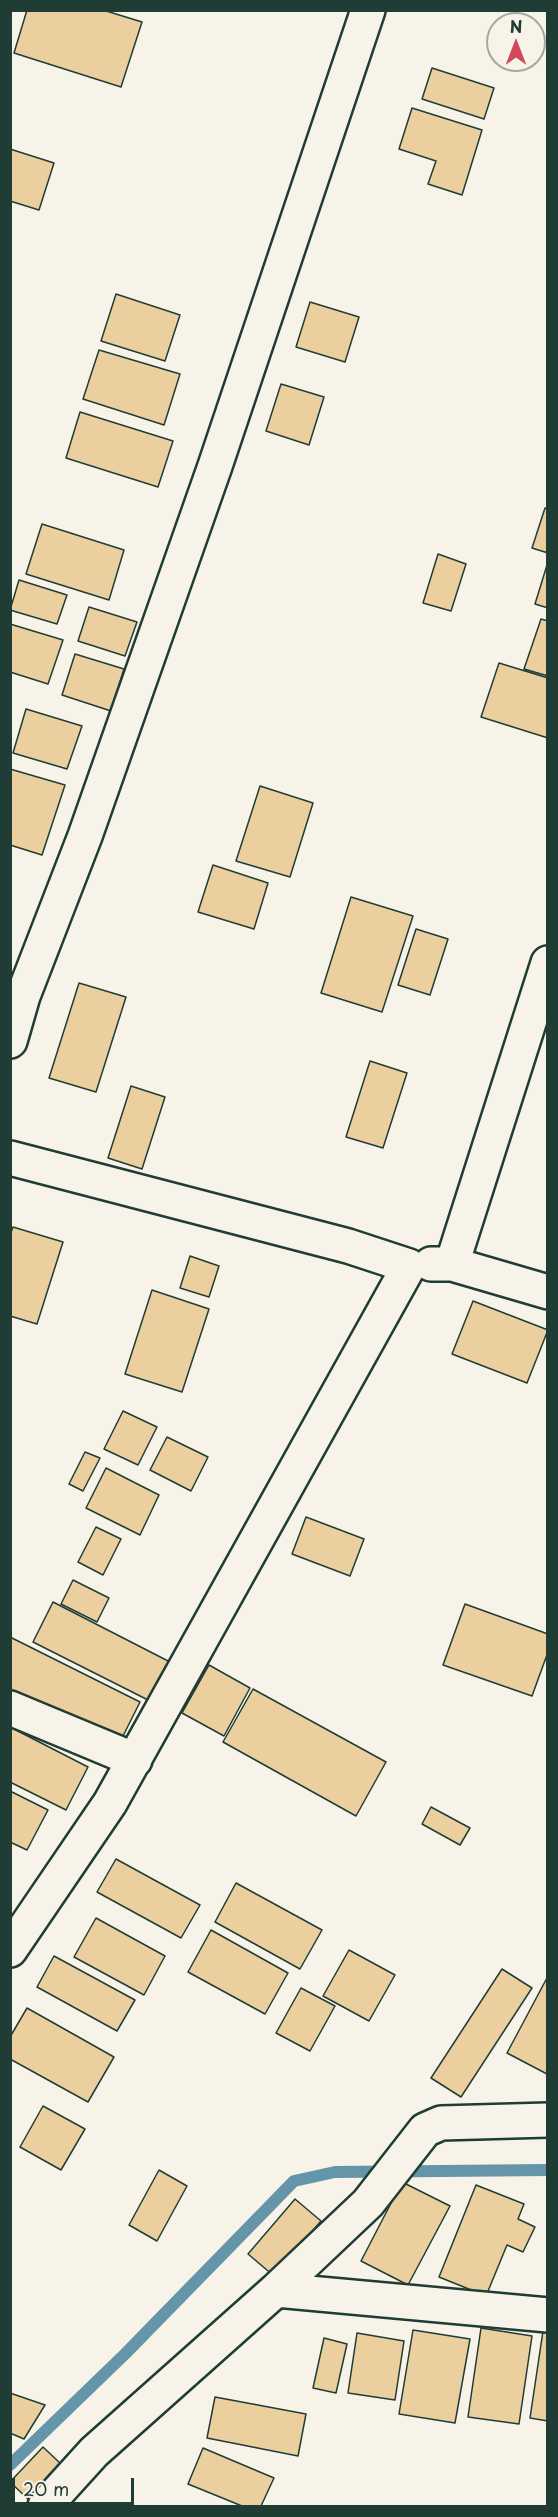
<!DOCTYPE html>
<style>
body{margin:0}
#map{position:relative;width:558px;height:2517px;overflow:hidden;background:#f7f3e8;font-family:"Playpen Sans",sans-serif}
canvas{display:block}
.frame{position:absolute;inset:0;border:12px solid #1f3d34;pointer-events:none}
.north{position:absolute;left:486px;top:12px;width:60px;height:60px;box-sizing:border-box;background:#f7f3e8;border:2px solid #a1aaa0;border-radius:50%;rotate:0deg;font-size:16px;font-weight:700;line-height:24px;text-align:center;color:#1f3d34}
.north::after{content:'';display:block;margin:auto;width:21px;height:27px;background:#d1495b;clip-path:polygon(50% 0,100% 100%,50% 72%,0 100%)}
.scale{position:absolute;left:12px;top:2478px;width:122px;height:27px;box-sizing:border-box;border:3px solid #1f3d34;border-top:0;padding-left:8px;font-size:18px;line-height:21px;white-space:nowrap;color:#1f3d34;-webkit-text-stroke:4px #f7f3e8;paint-order:stroke}
</style>
<div id="map">
<canvas width="558" height="2517"></canvas>
<div class="frame"></div>
<div class="north">N</div>
<div class="scale">20 m</div>
</div>
<script>
const context = document.querySelector('canvas').getContext('2d');
context.lineJoin = 'round';
const poly = rows => new Path2D(rows.map(r => 'M' + r).join(''));
function stroke(path, color, width, dash) { context.strokeStyle = color; context.lineWidth = width; context.lineCap = dash ? 'butt' : 'round'; context.setLineDash(dash || []); context.stroke(path); }
function fillPath(path, color) { context.fillStyle = color; context.fill(path, 'evenodd'); }
stroke(poly([
 [10,2465,125,2354,294,2181,335,2172,548,2170]
]), '#6595a8', 12);
const building = poly([
 [27,10,103,10,142,22,121,87,14,53,27,10],
 [432,68,494,88,484,119,422,99,432,68],
 [412,108,482,130,462,195,428,184,436,161,399,149,412,108],
 [10,149,54,163,39,210,10,201,10,149],
 [116,294,180,315,165,361,101,341,116,294],
 [310,302,359,317,345,362,296,347,310,302],
 [99,350,180,374,164,425,83,399,99,350],
 [281,384,324,397,309,445,266,431,281,384],
 [80,412,173,441,158,487,66,458,80,412],
 [545,508,548,509,548,553,532,548,545,508],
 [42,524,124,550,109,600,26,574,42,524],
 [438,554,466,564,451,611,423,603,438,554],
 [547,565,548,565,548,608,535,604,547,565],
 [19,580,67,595,57,624,10,610,19,580],
 [89,607,137,622,125,656,78,641,89,607],
 [541,619,548,621,548,676,524,669,541,619],
 [10,624,63,640,48,684,10,672,10,624],
 [75,654,124,669,111,711,62,695,75,654],
 [499,663,548,678,548,738,481,717,499,663],
 [26,709,82,726,67,769,13,753,26,709],
 [10,769,65,785,42,855,10,845,10,769],
 [260,786,313,803,290,877,236,861,260,786],
 [213,865,268,883,254,929,198,912,213,865],
 [351,897,413,916,382,1012,321,993,351,897],
 [416,929,448,939,430,995,398,985,416,929],
 [79,983,126,997,96,1092,49,1078,79,983],
 [370,1061,407,1073,383,1148,346,1137,370,1061],
 [131,1086,165,1097,142,1169,108,1158,131,1086],
 [13,1227,63,1242,37,1324,10,1316,10,1235,13,1227],
 [190,1256,219,1266,209,1297,180,1288,190,1256],
 [152,1290,209,1309,182,1392,125,1374,152,1290],
 [473,1301,548,1330,527,1383,452,1354,473,1301],
 [123,1411,157,1427,138,1465,104,1449,123,1411],
 [167,1437,208,1457,191,1491,150,1470,167,1437],
 [85,1452,100,1458,83,1491,69,1484,85,1452],
 [106,1468,159,1495,140,1535,86,1508,106,1468],
 [306,1517,364,1539,350,1576,292,1554,306,1517],
 [96,1527,121,1539,103,1575,78,1562,96,1527],
 [73,1580,109,1598,97,1622,61,1604,73,1580],
 [53,1602,172,1663,152,1702,33,1642,53,1602],
 [465,1604,548,1634,548,1652,532,1696,443,1665,465,1604],
 [10,1637,140,1702,117,1748,10,1694,10,1637],
 [209,1665,250,1688,224,1736,182,1713,209,1665],
 [253,1689,386,1762,356,1816,223,1742,253,1689],
 [10,1727,88,1767,66,1810,10,1782,10,1727],
 [10,1791,48,1810,27,1850,10,1842,10,1791],
 [431,1807,470,1828,460,1845,422,1824,431,1807],
 [116,1859,200,1905,181,1938,97,1892,116,1859],
 [236,1883,322,1930,300,1969,215,1922,236,1883],
 [96,1918,165,1956,144,1995,74,1957,96,1918],
 [211,1930,288,1973,265,2014,188,1972,211,1930],
 [349,1950,395,1975,369,2021,323,1996,349,1950],
 [54,1956,135,2000,117,2031,37,1987,54,1956],
 [502,1969,532,1988,461,2097,431,2078,502,1969],
 [548,1976,548,2074,547,2074,507,2053,548,1976],
 [301,1988,335,2006,310,2051,276,2033,301,1988],
 [27,2008,114,2057,88,2102,10,2059,10,2037,27,2008],
 [43,2106,85,2129,61,2170,20,2147,43,2106],
 [159,2170,187,2186,157,2241,129,2225,159,2170],
 [402,2182,450,2206,408,2285,361,2261,402,2182],
 [476,2185,524,2204,518,2219,535,2227,523,2252,507,2245,486,2296,439,2277,476,2185],
 [295,2199,321,2221,274,2276,248,2254,295,2199],
 [481,2328,532,2336,519,2424,468,2417,481,2328],
 [413,2330,470,2339,455,2423,399,2414,413,2330],
 [543,2331,548,2331,548,2421,530,2418,543,2331],
 [357,2333,404,2341,395,2400,348,2393,357,2333],
 [324,2338,347,2344,336,2393,313,2388,324,2338],
 [10,2393,45,2405,24,2439,10,2433,10,2393],
 [215,2397,306,2414,298,2456,207,2438,215,2397],
 [43,2447,61,2464,28,2499,10,2482,43,2447],
 [203,2448,274,2478,261,2506,242,2506,188,2484,203,2448]
]);
fillPath(building, '#ebcf9f');
stroke(building, '#1f3d34', 1.5);
const minor = poly([
 [10,1041,23,996,85,836,215,466,368,10],
 [10,1158,348,1246,409,1266,110,1803,10,1950],
 [431,1264,452,1264,548,1292],
 [452,1264,548,963],
 [10,1708,135,1760],
 [276,2290,548,2315],
 [45,2506,94,2452,276,2290,368,2203,425,2130,441,2123,548,2120]
]);
stroke(minor, '#1f3d34', 38);
stroke(minor, '#f7f3e8', 33);
</script>
